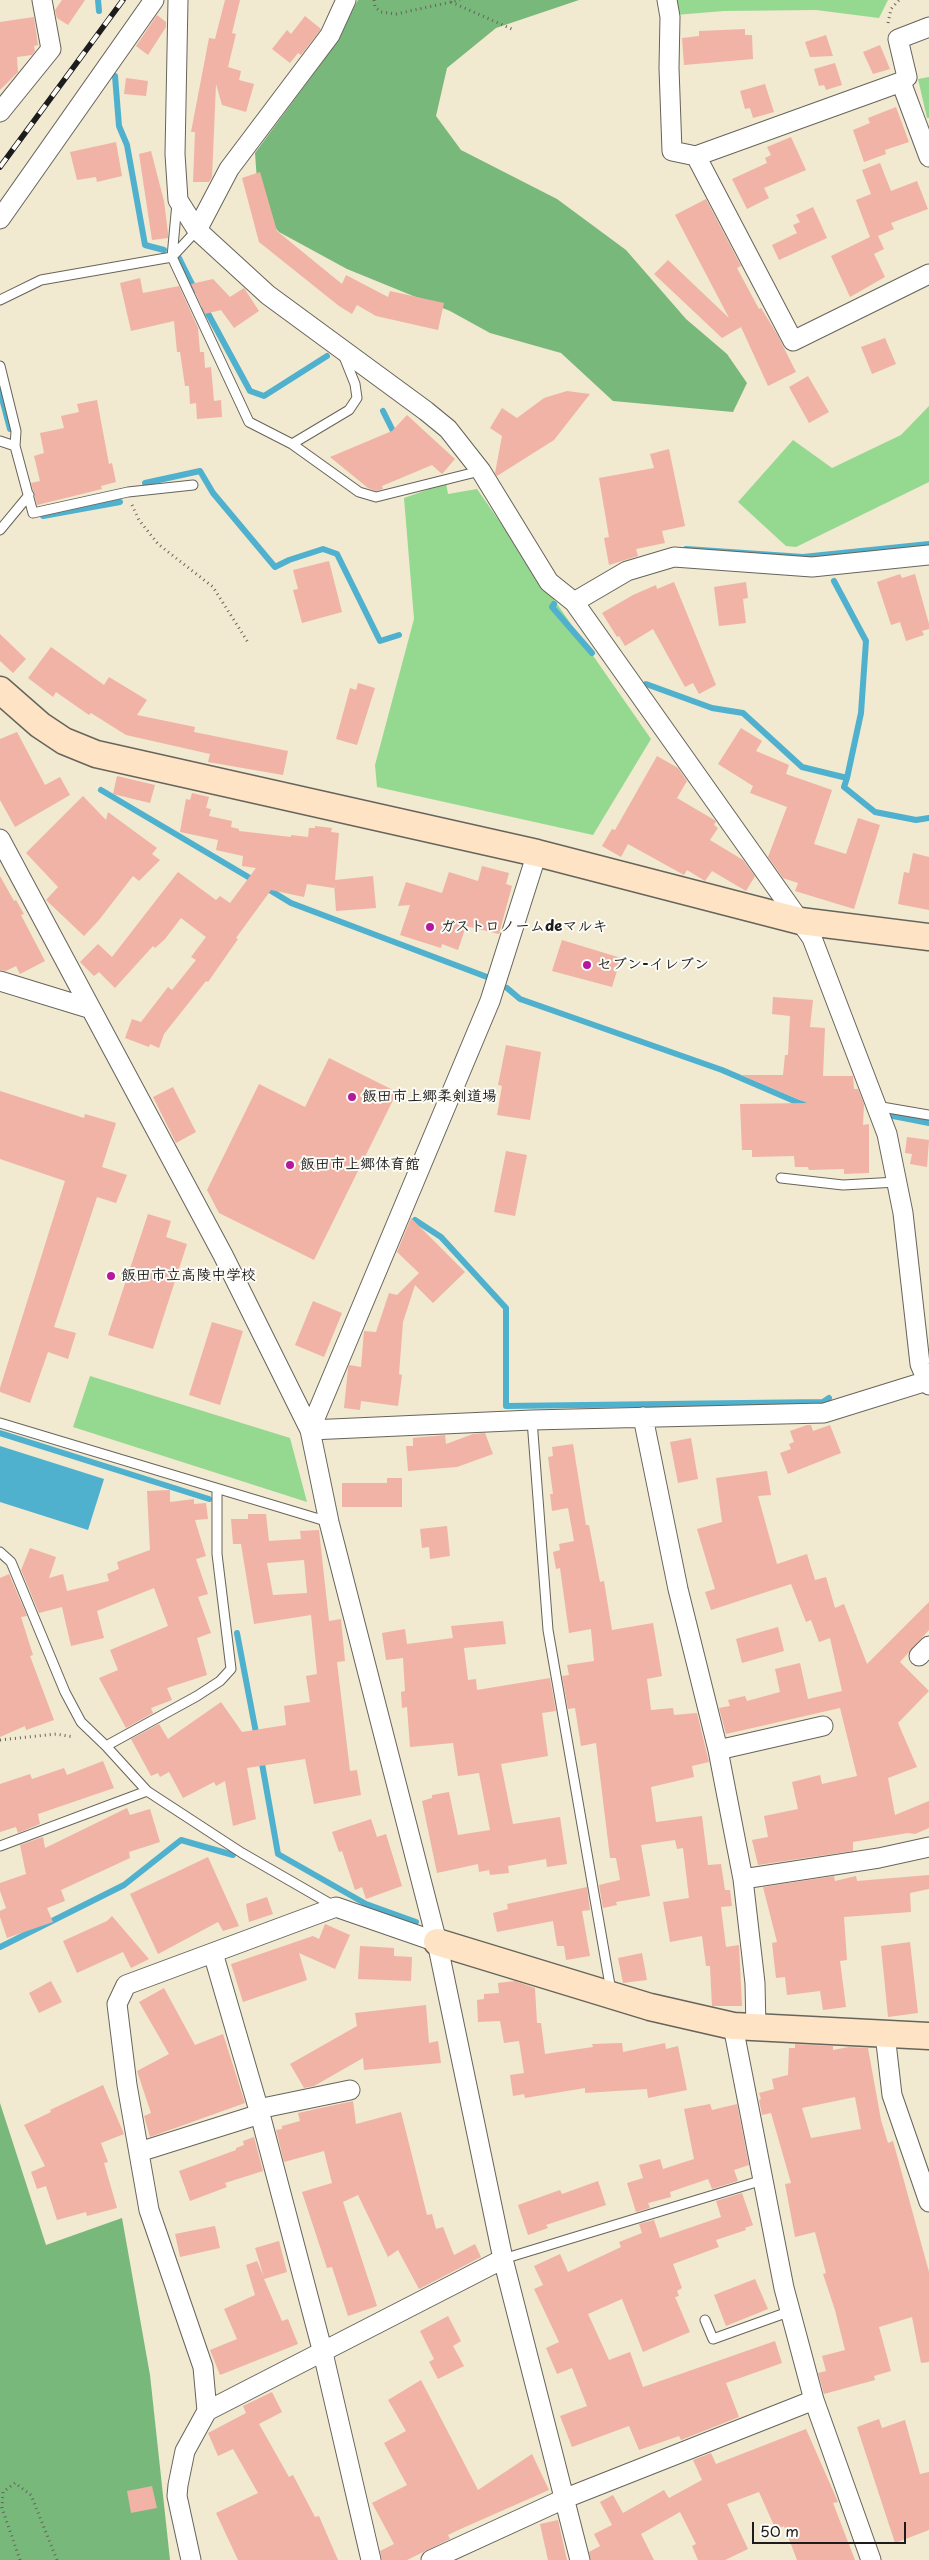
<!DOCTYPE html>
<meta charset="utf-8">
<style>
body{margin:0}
#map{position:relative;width:929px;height:2560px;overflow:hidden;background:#f1e9d0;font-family:"Playpen Sans",sans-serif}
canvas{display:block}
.scale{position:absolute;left:752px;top:2522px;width:154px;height:22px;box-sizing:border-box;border:2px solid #1c1c1c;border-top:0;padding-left:6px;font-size:15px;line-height:18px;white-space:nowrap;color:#1c1c1c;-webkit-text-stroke:4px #fdfcf7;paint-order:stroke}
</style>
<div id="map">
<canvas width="929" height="2560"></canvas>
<div class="scale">50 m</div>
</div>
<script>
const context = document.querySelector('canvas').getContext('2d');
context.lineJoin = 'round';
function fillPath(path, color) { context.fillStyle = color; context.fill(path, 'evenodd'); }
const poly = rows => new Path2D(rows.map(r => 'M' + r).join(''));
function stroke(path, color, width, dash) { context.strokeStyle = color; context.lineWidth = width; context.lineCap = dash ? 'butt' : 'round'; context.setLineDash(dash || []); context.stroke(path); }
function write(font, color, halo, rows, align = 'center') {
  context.font = font + ' "Playpen Sans","Klee One",sans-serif'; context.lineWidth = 4; context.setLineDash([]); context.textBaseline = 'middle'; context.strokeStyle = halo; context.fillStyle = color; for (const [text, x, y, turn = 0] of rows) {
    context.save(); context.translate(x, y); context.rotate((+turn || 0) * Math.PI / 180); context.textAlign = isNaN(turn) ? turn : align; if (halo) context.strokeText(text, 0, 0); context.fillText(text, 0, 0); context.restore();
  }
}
fillPath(poly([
 [676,0,888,0,879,18,816,10,724,11,675,15],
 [929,77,929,118,927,118,918,79],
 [929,406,929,482,796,547,786,546,738,502,793,440,832,468,901,435],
 [446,483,448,494,477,489,651,739,593,835,377,787,375,765,414,619,404,498],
 [90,1376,290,1438,307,1502,73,1427]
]), '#95d890');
fillPath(poly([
 [358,0,579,0,496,28,447,68,436,116,461,150,557,199,626,250,686,319,727,354,747,383,733,412,613,401,561,353,490,333,450,311,347,269,279,232,259,208,255,153,323,61],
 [0,2103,46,2245,122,2218,150,2375,170,2560,0,2560]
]), '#78b87a');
fillPath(poly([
 [0,1446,104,1479,88,1530,0,1502]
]), '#4fb1ce');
stroke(poly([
 [98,0,99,11],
 [115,76,119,126,127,145,145,245,164,250],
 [179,258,195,290],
 [205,308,250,391,264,396,327,356],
 [0,391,10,429],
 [383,411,396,437],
 [145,483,200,471,213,493,275,567,289,560,323,549,337,554,380,641,399,635],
 [43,516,120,502],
 [686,549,803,557,929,544],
 [834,581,866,641,861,713,847,778],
 [554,604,552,607,592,653],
 [646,684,712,708,743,713,802,767,847,778,844,787,875,812,916,820,929,818],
 [101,790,255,881],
 [263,886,291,903,487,977],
 [507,988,520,999,722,1070,799,1103,808,1104],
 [893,1116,929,1123],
 [415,1220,441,1237,506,1308,506,1406,823,1402,829,1398],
 [0,1433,209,1499],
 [237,1633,257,1738],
 [261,1758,278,1854,366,1904,416,1922],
 [0,1947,124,1885,181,1840,233,1855]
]), '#4fb1ce', 6);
fillPath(poly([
 [62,0,85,0,68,25,57,18,55,10],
 [225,0,240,0,232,33,236,34,228,67,241,71,239,80,254,84,246,112,222,105,216,84,212,177,209,182,193,182,195,132,191,132,209,38,215,39],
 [157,15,166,22,166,27,148,55,136,46],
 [305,16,321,29,301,55,298,53,290,63,272,49,287,30,291,34],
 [34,17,38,45,34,46,35,51,32,55,17,57,18,72,0,90,0,22],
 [745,29,745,35,752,35,753,59,684,65,682,38,699,36,699,31],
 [826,35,833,56,810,57,805,42],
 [880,45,890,69,873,74,863,52],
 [835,63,842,85,826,90,824,85,819,86,814,69],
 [126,78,148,81,146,96,124,94],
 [765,84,774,112,753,118,750,108,745,109,740,91],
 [896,107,909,142,885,150,886,154,864,162,853,130,870,123,868,118],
 [791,137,806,170,764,188,769,198,747,209,732,179,767,163,765,158,771,155,767,147],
 [116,142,122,176,97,182,96,177,77,180,70,152],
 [151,151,164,201,168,233,168,238,152,240,139,154],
 [880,163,891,191,917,181,928,209,891,223,894,229,878,236,884,249,874,254,885,277,850,297,831,256,870,237,856,200,871,194,862,170],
 [260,172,277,231,342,284,346,275,388,297,390,291,444,303,438,330,376,316,357,305,352,314,339,306,259,242,242,178],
 [706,199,741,266,737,268,759,309,761,308,777,334,796,372,768,386,741,327,722,338,654,274,668,260,729,318,675,215],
 [813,207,827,238,779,260,772,245,797,233,793,225,800,222,796,215],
 [140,278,143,293,179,286,198,328,200,352,204,352,205,368,211,367,214,401,221,400,222,417,197,419,196,403,190,404,189,386,185,386,180,352,177,352,174,321,131,331,120,283],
 [213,279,230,297,244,288,259,311,234,328,221,310,205,314,191,284],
 [885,338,896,364,872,374,861,347],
 [808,376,829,412,809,423,789,387],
 [567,391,590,394,554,440,497,476,495,473,502,436,490,428,502,408,517,418,544,398],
 [97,400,109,464,112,463,116,482,101,486,102,489,37,505,31,483,40,481,34,456,44,453,40,433,64,428,61,416,79,412,77,404],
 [407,415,455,459,442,474,432,465,382,486,383,489,376,491,368,488,330,457,392,431],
 [669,449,685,526,662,531,665,543,636,549,638,556,609,565,604,538,609,537,599,478,654,468,650,454],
 [329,561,342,612,302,623,293,590,298,589,293,570],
 [900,574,902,578,915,574,929,624,929,629,922,631,924,635,906,641,900,622,891,625,877,582],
 [674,582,716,685,699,694,693,683,685,687,653,629,625,646,619,636,617,637,602,613,633,595,656,585,657,589],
 [746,582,748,598,743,599,746,623,719,626,714,587],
 [0,634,26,659,13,673,0,661],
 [51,647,104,685,109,677,147,700,137,715,195,727,194,732,288,751,283,775,208,762,210,754,126,735,91,713,89,715,56,692,53,697,28,678],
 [358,683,375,688,357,745,336,739,350,688,356,690],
 [741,728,762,741,756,751,789,765,786,774,832,790,814,844,846,854,858,818,880,825,854,909,795,891,798,883,783,878,768,857,787,807,750,793,753,786,718,764],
 [17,732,45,785,60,777,70,795,15,827,0,800,0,739],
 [657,756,678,768,687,781,677,798,716,821,714,825,718,828,710,840,743,860,755,876,746,891,712,871,705,881,687,870,684,875,628,844,621,857,602,846,612,829,615,830],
 [117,776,155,785,150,803,113,794],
 [192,793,209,797,206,808,211,809,209,816,232,821,231,827,239,829,239,831,291,837,291,835,308,837,309,828,315,828,315,826,332,828,331,832,339,833,335,880,373,876,376,908,336,911,334,883,334,888,307,884,304,897,271,890,236,938,238,939,208,982,206,981,164,1034,159,1048,150,1044,149,1047,125,1038,132,1019,141,1022,168,987,172,990,196,960,191,957,206,937,181,918,165,939,155,948,153,946,115,988,99,972,94,976,80,962,98,944,112,957,178,872,216,900,220,896,230,903,256,868,242,866,243,856,216,850,218,840,180,832,186,799,190,800],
 [83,796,106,820,108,812,157,848,152,854,160,860,139,881,133,876,99,920,84,936,46,900,58,887,26,853],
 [913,853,929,857,929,910,898,904,904,872,909,873],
 [482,866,509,873,506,884,512,886,499,934,466,926,458,950,442,944,441,948,400,935,410,905,398,906,406,882,442,893,449,872,478,881],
 [0,876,14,901,16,900,24,914,21,915,45,961,20,974,16,966,6,971,0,970],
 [562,940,621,958,612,987,552,971],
 [773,997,813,1000,810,1027,825,1028,823,1076,853,1076,854,1089,858,1089,864,1104,863,1125,869,1124,869,1173,844,1174,844,1169,809,1170,808,1167,795,1167,794,1156,752,1157,752,1150,742,1150,740,1104,807,1103,741,1075,783,1075,785,1055,788,1055,790,1016,772,1014],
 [506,1045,541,1052,530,1120,497,1115,502,1086,498,1085],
 [329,1058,397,1092,314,1260,219,1213,207,1190,259,1084,305,1107],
 [173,1087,196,1132,176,1143,153,1097],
 [0,1091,84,1118,85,1114,116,1123,102,1167,127,1175,116,1203,97,1197,54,1327,76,1333,68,1359,48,1352,30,1403,0,1392,0,1388,65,1181,0,1159],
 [907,1137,929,1140,927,1167,910,1164,912,1154,905,1153],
 [506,1151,527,1155,515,1216,494,1212],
 [148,1214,171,1221,166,1237,187,1244,153,1349,108,1335],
 [411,1218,465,1272,433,1303,415,1285,403,1322,399,1374,402,1375,398,1406,361,1401,360,1410,344,1408,348,1369,349,1365,361,1367,364,1331,376,1332,389,1293,397,1295,419,1273,397,1252],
 [313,1301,342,1313,324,1357,295,1345],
 [212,1322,243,1331,220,1405,189,1395],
 [807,1425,811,1425,813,1431,830,1425,841,1453,788,1474,780,1453,791,1449,789,1444,794,1442,790,1431],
 [485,1433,493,1454,457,1467,408,1471,406,1446,413,1446,413,1438,445,1435,446,1444,473,1434],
 [691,1438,698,1479,678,1483,670,1442],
 [573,1444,586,1525,589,1525,600,1582,604,1581,612,1630,653,1623,662,1676,647,1679,651,1710,673,1708,674,1715,697,1713,709,1762,692,1766,694,1777,651,1787,656,1822,702,1816,708,1865,721,1864,725,1890,730,1890,732,1906,721,1907,726,1947,739,1945,742,2006,712,2006,710,1966,706,1966,702,1936,670,1942,663,1902,689,1898,683,1848,677,1849,675,1840,641,1845,650,1896,616,1902,617,1905,603,1908,599,1885,620,1880,616,1858,610,1858,596,1743,581,1746,575,1708,568,1709,562,1676,569,1675,567,1665,594,1661,591,1629,569,1633,560,1568,556,1569,553,1552,560,1550,559,1544,574,1541,568,1508,552,1511,550,1494,553,1494,548,1457,553,1456,552,1447],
 [767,1471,771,1495,758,1496,777,1564,807,1554,815,1580,826,1577,835,1608,844,1604,867,1664,929,1602,929,1630,900,1662,929,1691,898,1723,917,1767,888,1778,895,1815,929,1801,929,1828,915,1834,908,1833,853,1842,853,1851,758,1865,752,1840,768,1837,764,1816,798,1809,792,1782,820,1775,822,1784,857,1776,840,1708,726,1734,719,1708,730,1706,728,1700,745,1696,747,1701,780,1692,775,1669,800,1663,808,1699,842,1691,830,1638,819,1642,811,1620,806,1622,791,1584,711,1610,705,1592,715,1589,697,1529,722,1522,716,1478],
 [387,1478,402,1478,402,1507,342,1507,342,1483,387,1483],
 [170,1490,170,1502,194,1499,194,1504,206,1503,208,1519,195,1520,206,1556,196,1559,208,1594,198,1597,211,1633,197,1638,207,1675,167,1688,172,1700,151,1708,153,1713,126,1728,99,1678,118,1670,110,1650,168,1626,154,1588,97,1611,104,1638,71,1646,62,1607,39,1613,21,1570,30,1548,56,1557,49,1578,63,1574,67,1591,109,1581,107,1574,119,1569,117,1562,150,1550,147,1491],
 [248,1514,266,1514,269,1541,301,1539,300,1531,319,1530,329,1621,341,1619,345,1661,337,1662,350,1771,357,1770,361,1795,314,1804,305,1759,247,1768,256,1819,233,1826,225,1781,216,1786,214,1782,183,1798,169,1772,160,1777,158,1773,151,1776,131,1739,159,1724,168,1739,221,1702,242,1732,286,1725,284,1706,310,1702,306,1676,317,1674,311,1615,254,1624,241,1544,233,1544,231,1519,248,1519],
 [304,1560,307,1593,273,1595,267,1563],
 [447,1526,450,1556,430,1559,429,1547,422,1548,420,1529],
 [9,1574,27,1616,21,1617,33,1655,30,1656,54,1720,26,1730,25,1726,0,1737,0,1578],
 [503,1621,506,1644,464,1648,468,1680,476,1679,477,1690,550,1678,556,1711,542,1713,548,1756,501,1764,513,1824,560,1817,567,1864,547,1867,546,1859,508,1866,509,1873,490,1875,489,1870,479,1872,478,1864,437,1873,422,1801,432,1798,432,1795,449,1792,458,1835,490,1830,479,1773,458,1776,453,1743,410,1747,407,1707,402,1708,401,1692,405,1691,403,1658,386,1660,382,1633,405,1629,407,1644,453,1638,451,1626],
 [778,1627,784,1651,742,1663,736,1639],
 [103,1761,114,1788,38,1814,40,1824,18,1833,16,1827,0,1832,0,1784,30,1774,32,1779,64,1768,67,1775],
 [127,1808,130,1815,150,1809,160,1842,129,1852,130,1858,61,1890,65,1901,47,1908,53,1922,7,1938,0,1917,0,1911,6,1908,0,1891,0,1883,26,1874,20,1845,43,1837,45,1848],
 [371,1819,377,1837,386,1834,402,1886,366,1899,362,1887,355,1890,342,1851,339,1852,332,1832],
 [208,1857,239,1926,223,1931,218,1922,158,1954,130,1894],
 [929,1875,929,1889,910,1893,911,1912,844,1917,847,1960,840,1961,846,2007,823,2010,820,1991,787,1995,785,1977,776,1978,772,1943,777,1942,763,1887,834,1876,835,1881,856,1876,857,1881],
 [587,1887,590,1910,582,1911,590,1956,566,1960,564,1946,557,1946,553,1921,497,1932,493,1913,508,1909,507,1904],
 [267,1897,273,1914,249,1922,246,1904],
 [112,1916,149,1959,131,1968,123,1952,77,1973,63,1941,107,1921],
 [325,1924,350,1935,335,1969,299,1953,307,1980,243,2002,231,1964,313,1936,319,1939],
 [910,1942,918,2013,888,2017,881,1946],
 [360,1946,394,1948,394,1956,412,1957,411,1981,358,1979],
 [642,1953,647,1980,623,1983,618,1958],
 [51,1981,62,2002,39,2013,29,1993],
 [515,1981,535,1988,537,2023,541,2023,545,2054,593,2047,592,2044,622,2043,623,2052,665,2043,666,2049,678,2046,687,2090,648,2098,647,2089,585,2093,585,2088,525,2098,524,2094,513,2096,510,2075,524,2073,519,2041,504,2043,500,2021,478,2022,477,2000,484,1999,484,1994,499,1993,498,1983],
 [164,1988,195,2045,223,2034,245,2103,150,2137,144,2116,151,2113,137,2071,169,2054,139,2002],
 [426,2005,429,2043,438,2041,441,2063,364,2070,363,2058,314,2086,304,2088,290,2064,357,2026,355,2013],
 [795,2044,833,2046,833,2050,849,2047,868,2048,881,2120,888,2143,893,2141,929,2272,929,2362,921,2363,912,2317,879,2327,891,2371,874,2376,875,2380,824,2394,818,2373,826,2371,822,2356,845,2350,835,2310,823,2274,826,2273,815,2232,795,2237,785,2184,791,2183,771,2113,762,2115,759,2100,761,2099,759,2093,774,2089,772,2079,788,2075,789,2048,795,2048],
 [855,2097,861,2129,811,2138,802,2108],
 [103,2085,124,2134,101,2143,108,2162,104,2163,117,2208,87,2216,86,2212,57,2220,46,2186,37,2189,31,2172,45,2166,24,2125,51,2112,50,2110],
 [353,2101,356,2124,401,2112,427,2215,432,2214,436,2229,443,2227,454,2255,475,2244,481,2257,419,2289,398,2250,388,2257,358,2195,343,2202,377,2306,348,2316,332,2267,327,2268,302,2192,332,2183,324,2151,284,2162,276,2130,282,2129,282,2126,300,2121,298,2113],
 [710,2104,712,2110,737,2104,749,2165,734,2170,738,2181,712,2189,708,2179,670,2192,671,2197,648,2203,650,2208,636,2212,627,2183,643,2178,639,2165,660,2159,663,2169,694,2159,684,2109],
 [254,2137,263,2171,225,2183,227,2187,190,2201,179,2171,236,2150,236,2148,244,2145,243,2141],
 [598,2181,606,2205,546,2225,548,2228,528,2235,518,2205,560,2190,562,2194],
 [742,2193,753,2225,745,2228,746,2230,716,2240,719,2247,673,2264,682,2288,677,2291,679,2296,675,2297,690,2332,643,2352,622,2299,588,2314,609,2360,630,2352,643,2387,775,2341,782,2363,726,2383,739,2417,681,2440,679,2436,639,2450,629,2426,572,2447,560,2416,587,2406,572,2368,557,2374,546,2348,559,2342,534,2289,543,2285,534,2266,560,2254,568,2272,621,2247,619,2242,642,2233,639,2224,654,2220,660,2238,721,2217,716,2201],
 [215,2226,220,2248,180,2257,175,2234],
 [279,2241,287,2272,264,2279,282,2321,288,2319,298,2344,220,2375,210,2350,237,2339,224,2309,255,2295,246,2265,257,2261,264,2277,255,2248],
 [755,2279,768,2309,726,2326,714,2295],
 [448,2316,461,2341,453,2346,464,2366,438,2379,429,2362,434,2359,420,2331],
 [421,2380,478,2490,532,2454,549,2490,456,2531,448,2535,450,2539,407,2560,382,2560,380,2551,394,2544,372,2503,407,2485,384,2443,406,2431,388,2400],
 [272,2392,282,2412,259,2424,289,2477,293,2475,315,2517,319,2516,338,2560,238,2560,216,2513,258,2493,233,2449,218,2456,208,2433,246,2413,243,2406],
 [879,2419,882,2428,905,2420,920,2474,929,2472,929,2530,895,2543,857,2427],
 [806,2429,838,2502,833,2503,855,2560,797,2560,784,2526,776,2530,759,2492,727,2504,748,2549,725,2560,698,2560,692,2546,696,2544,680,2512,641,2534,654,2560,591,2560,589,2552,600,2546,594,2534,612,2525,600,2502,613,2495,623,2513,664,2490,669,2498,702,2480,693,2460,711,2453,716,2464],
 [152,2486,157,2508,131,2513,127,2491],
 [558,2520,567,2560,548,2560,540,2524]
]), '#f0b3a6');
const lane = poly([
 [177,203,172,257,197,230],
 [0,300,41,280,172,257,249,422,292,444,359,492,376,497,480,471],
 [0,366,16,431,15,446,33,513,128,492,193,485],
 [0,441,15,446],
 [292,444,349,410,357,398,355,384,343,354],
 [0,530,29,495],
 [876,1106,929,1115],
 [781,1178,843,1185,897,1182],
 [532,1420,548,1630,611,1991],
 [0,1423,329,1522],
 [0,1552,11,1562,65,1692,81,1722,106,1746,147,1791,242,1853,334,1906],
 [106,1746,197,1696,220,1681,231,1669,217,1554,217,1490],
 [0,1846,147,1791],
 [503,2259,763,2180],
 [705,2320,713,2339,791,2311]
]);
const street = poly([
 [178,0,175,154,178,200,197,230,268,295,426,411,448,429,481,471,549,582,574,602,812,938,887,1134,903,1213,920,1364,929,1385],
 [667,0,670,17,669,68,672,151,696,156,901,82,907,77,898,39,929,27],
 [901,82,929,157],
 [0,112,51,49,42,0],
 [696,156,793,341,929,274],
 [0,219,154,0],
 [197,230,229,169,330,35,346,0],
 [574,602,627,571,674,557,812,567,929,555],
 [0,839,223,1255,310,1430,329,1522,437,1942,503,2259,580,2560],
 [0,981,88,1008],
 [643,1417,678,1589,718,1750,743,1879,755,1983,756,2028],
 [310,1430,532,1420,824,1413,927,1381],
 [310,1430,490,1001,537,853],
 [919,1656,929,1646],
 [718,1750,823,1726],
 [743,1879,879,1858,929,1847],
 [213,1953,260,2114,323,2353,371,2560],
 [733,2026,784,2288,814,2400,871,2560],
 [885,2034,892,2095,929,2202],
 [258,2109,350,2090],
 [139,2152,260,2114],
 [207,2411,503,2259],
 [191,2560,177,2496,178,2485,185,2451,207,2411,203,2367,149,2210,127,2085,117,2004,126,1985,336,1907,437,1942],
 [431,2560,566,2498,814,2400]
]);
const secondary = poly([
 [0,690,40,725,64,741,96,754,537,853,800,921,929,937],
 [437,1942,650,2007,733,2026,929,2036]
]);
stroke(lane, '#67645b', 11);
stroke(street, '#67645b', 21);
stroke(secondary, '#67645b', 29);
stroke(poly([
 [374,0,375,7,381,12,396,14,460,0],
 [451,2,514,30],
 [888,23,891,9,899,0],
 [132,505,139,520,158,544,213,587,249,644],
 [0,1740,56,1734,74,1737],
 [20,2560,2,2508,3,2492,15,2483,31,2495,57,2560]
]), '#67645b', 3, [1, 4]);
stroke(lane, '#fff', 9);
stroke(street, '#fff', 19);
stroke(secondary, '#fee4c5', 26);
const rail = poly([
 [0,167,123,0]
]);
stroke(rail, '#1c1c1c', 5.5);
stroke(rail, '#fdfcf7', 4, [11]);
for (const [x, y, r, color] of [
 [430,927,5,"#b5179e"],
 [587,965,5,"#b5179e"],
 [352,1097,5,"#b5179e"],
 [290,1165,5,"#b5179e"],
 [111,1276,5,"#b5179e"]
]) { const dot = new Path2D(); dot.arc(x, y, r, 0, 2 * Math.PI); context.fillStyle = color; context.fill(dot); stroke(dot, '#fdfcf7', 2); }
write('bold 15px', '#1c1c1c', '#fdfcf7', [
 ["ガストロノームdeマルキ",440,927],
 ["セブン-イレブン",597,965],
 ["飯田市上郷柔剣道場",362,1097],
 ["飯田市上郷体育館",300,1165],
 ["飯田市立高陵中学校",121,1276]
], 'left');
</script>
